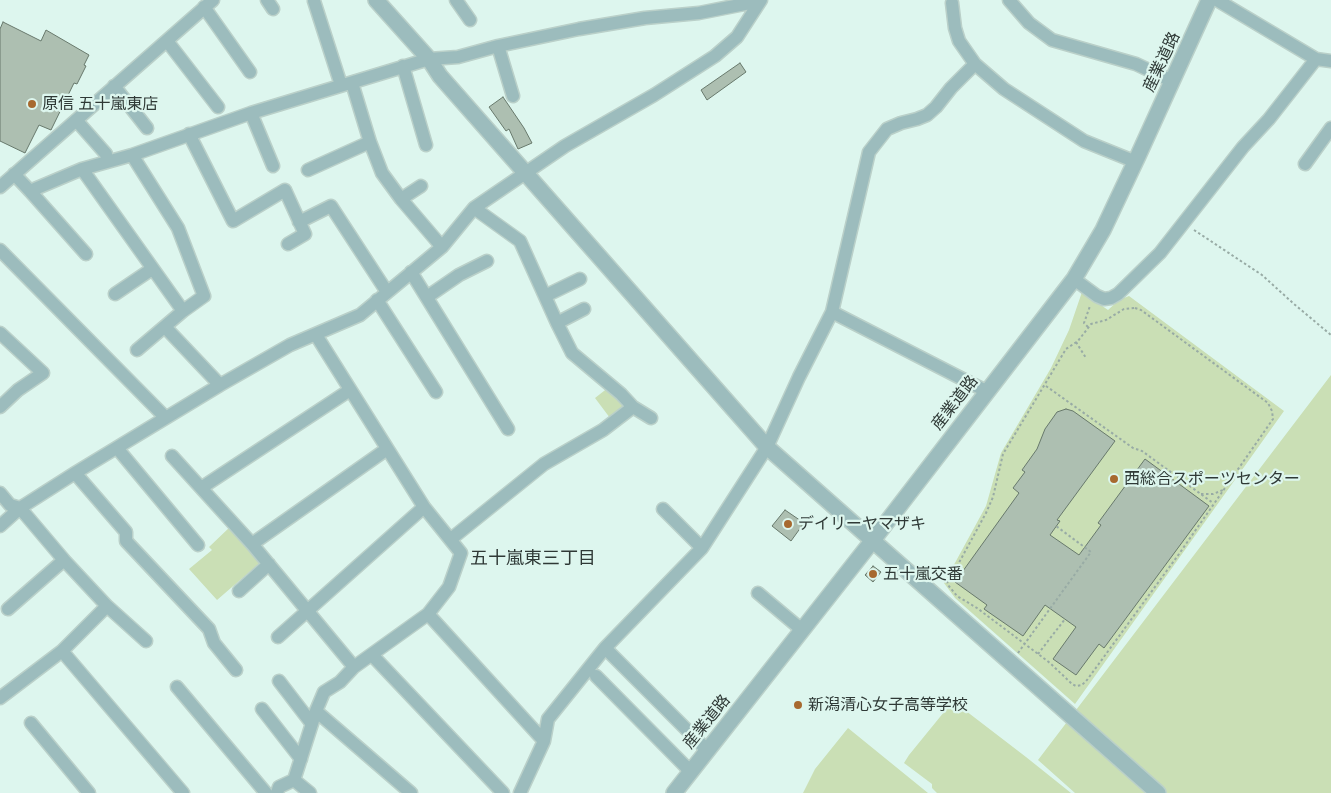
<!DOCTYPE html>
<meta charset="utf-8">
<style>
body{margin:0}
canvas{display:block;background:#ddf6ee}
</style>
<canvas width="1331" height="793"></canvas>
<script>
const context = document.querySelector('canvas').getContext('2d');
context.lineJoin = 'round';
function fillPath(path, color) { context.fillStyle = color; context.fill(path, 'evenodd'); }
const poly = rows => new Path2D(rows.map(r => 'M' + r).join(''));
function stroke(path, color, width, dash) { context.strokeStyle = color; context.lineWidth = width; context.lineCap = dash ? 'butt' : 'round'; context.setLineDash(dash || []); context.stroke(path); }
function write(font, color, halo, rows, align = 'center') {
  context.font = font + ' "Open Sans","Noto Sans JP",sans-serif'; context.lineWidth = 4.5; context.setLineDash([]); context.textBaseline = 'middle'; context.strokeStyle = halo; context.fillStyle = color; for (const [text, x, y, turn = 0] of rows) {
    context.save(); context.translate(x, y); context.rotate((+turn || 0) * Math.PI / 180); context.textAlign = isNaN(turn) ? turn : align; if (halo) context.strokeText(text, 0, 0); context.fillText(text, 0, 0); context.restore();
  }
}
fillPath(poly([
 [1082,292,1108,310,1119,300,1129,296,1284,411,1075,704,955,598,944,583,986,506,1001,453,1051,368,1069,330],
 [1331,375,1331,793,1075,793,1038,760],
 [609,387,625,407,610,418,595,398],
 [231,526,261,562,217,600,189,569,212,550,209,547],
 [953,701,1026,757,1071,793,937,793,932,788,932,784,904,763,909,755],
 [848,728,928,793,803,793,815,769]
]), '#cadfb5');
const building = poly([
 [3,22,41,41,46,30,89,55,84,65,86,66,77,84,74,83,51,130,39,125,25,153,0,141,0,29,3,22],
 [740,63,746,72,707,100,701,90,740,63],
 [503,97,524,128,532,143,518,149,509,129,506,131,489,107,503,97],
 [1066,409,1073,411,1115,441,1057,520,1060,521,1050,535,1079,555,1101,525,1098,523,1145,459,1209,506,1104,648,1099,644,1076,675,1053,659,1076,627,1045,605,1023,636,984,609,987,605,955,582,1019,493,1013,488,1025,472,1022,470,1037,449,1045,429,1057,412,1066,409],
 [785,510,804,523,791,541,772,526,785,510],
 [873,566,881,572,873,582,865,575,873,566]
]);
fillPath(building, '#adbfb1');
stroke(building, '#68796c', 1);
const minor = poly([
 [267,0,273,9],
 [456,0,470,20],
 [1009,0,1029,23,1052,40,1136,64,1172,81],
 [1217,0,1316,59,1331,61],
 [314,1,341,85],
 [952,3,955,28,959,41,975,64,1004,89,1084,141,1136,162],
 [204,7,250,72],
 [167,41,218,107],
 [498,46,513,96],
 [403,66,426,145],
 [352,83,370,142,382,173,401,199,442,247],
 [114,86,147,128],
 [251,113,273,166],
 [76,120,106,154],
 [189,134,233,221,285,190,305,234,288,244],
 [132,155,178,228,204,296,183,311,137,350],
 [1305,164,1331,128],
 [82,169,183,311],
 [308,170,370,142],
 [14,174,30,191,82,169,132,155,251,113,429,59,458,57,498,46,579,29,645,18,699,13,760,1],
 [0,187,213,0],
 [30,191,86,254],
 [401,199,421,186],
 [474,208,520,241,557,323,572,353,621,394,633,407,651,418],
 [299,222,331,206,387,292],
 [0,250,165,417],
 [411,272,508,429],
 [1074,279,1097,296,1104,299,1111,298,1118,294,1160,253,1243,147,1269,119,1316,59],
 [115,294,152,269],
 [545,296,580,279],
 [427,297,459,275,487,261],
 [377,300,436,392],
 [832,312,986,391],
 [557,323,584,309],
 [165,327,220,385],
 [0,333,43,373,18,390,0,407],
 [316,335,424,507,461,553,449,587,428,614,354,667,340,682,324,692,316,711,411,793],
 [117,448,198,545],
 [172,456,252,544,354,667],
 [75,473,126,532,126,541,209,629,214,643,236,670],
 [201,488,350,390],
 [0,493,10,505,20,508,64,560,107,606,62,651,0,698],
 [663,509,702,548],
 [0,526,20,508,75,473,220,385,290,345,360,315,442,247,474,208,565,146,654,95,715,56,737,37,761,0],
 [451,539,544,464,603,430,633,407],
 [252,544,387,449],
 [239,591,269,564],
 [758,593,802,630],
 [107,606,146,641],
 [8,609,64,560],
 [428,614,544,741],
 [278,637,424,507],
 [605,648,707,750],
 [62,651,183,793],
 [372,655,503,793],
 [596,676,690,771],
 [279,681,312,724],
 [177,687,266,793],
 [262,709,301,759],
 [31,723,89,793],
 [277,793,279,787,294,780],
 [310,793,294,780,316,711],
 [520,793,544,741,548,719,605,648,702,548,767,447,799,377,832,312,869,152,887,129,901,123,917,119,927,115,936,107,951,88,975,64]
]);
const tertiary = poly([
 [376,0,429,59,440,76,767,447,1158,793],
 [674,793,873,540,1074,279,1103,230,1138,156,1209,0]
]);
stroke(minor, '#bad0c9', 15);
stroke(tertiary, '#bad0c9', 18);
stroke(poly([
 [1194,230,1262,275,1294,304,1331,335],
 [1135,308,1141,310,1268,403,1272,411,1273,419,1179,554,1087,680,1082,685,1076,686,1072,684,1050,663,977,608,957,596,948,585,947,581,955,570,986,513,993,497,1003,454,1066,349,1078,341,1091,324,1106,320,1124,309,1135,308],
 [1088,327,1084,323,1090,306],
 [1076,342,1086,358],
 [1046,386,1133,448,1142,451,1213,503],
 [1201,494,1213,494,1223,490],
 [1018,653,1091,552,1056,526],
 [1038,654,1065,619]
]), '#98aba5', 2, [2.5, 2.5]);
stroke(minor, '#9cbcbd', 12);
stroke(tertiary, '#9cbcbd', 15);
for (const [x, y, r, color] of [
 [32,104,5,"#a7692f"],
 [1114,479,5,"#a7692f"],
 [788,524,5,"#a7692f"],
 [873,574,5,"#a7692f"],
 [798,705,5,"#a7692f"]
]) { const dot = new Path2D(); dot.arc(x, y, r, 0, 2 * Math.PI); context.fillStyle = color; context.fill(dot); stroke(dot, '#ddf6ee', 2); }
write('16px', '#2f3936', '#ddf6ee', [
 ["産業道路",1162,62,-65],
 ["産業道路",955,403,-52],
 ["産業道路",707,722,-51]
]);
write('16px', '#2f3936', '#ddf6ee', [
 ["原信 五十嵐東店",42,104],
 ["西総合スポーツセンター",1124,479],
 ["デイリーヤマザキ",798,524],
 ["五十嵐交番",883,574],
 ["新潟清心女子高等学校",808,705]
], 'left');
write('18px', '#2f3936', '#ddf6ee', [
 ["五十嵐東三丁目",533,559]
]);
</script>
